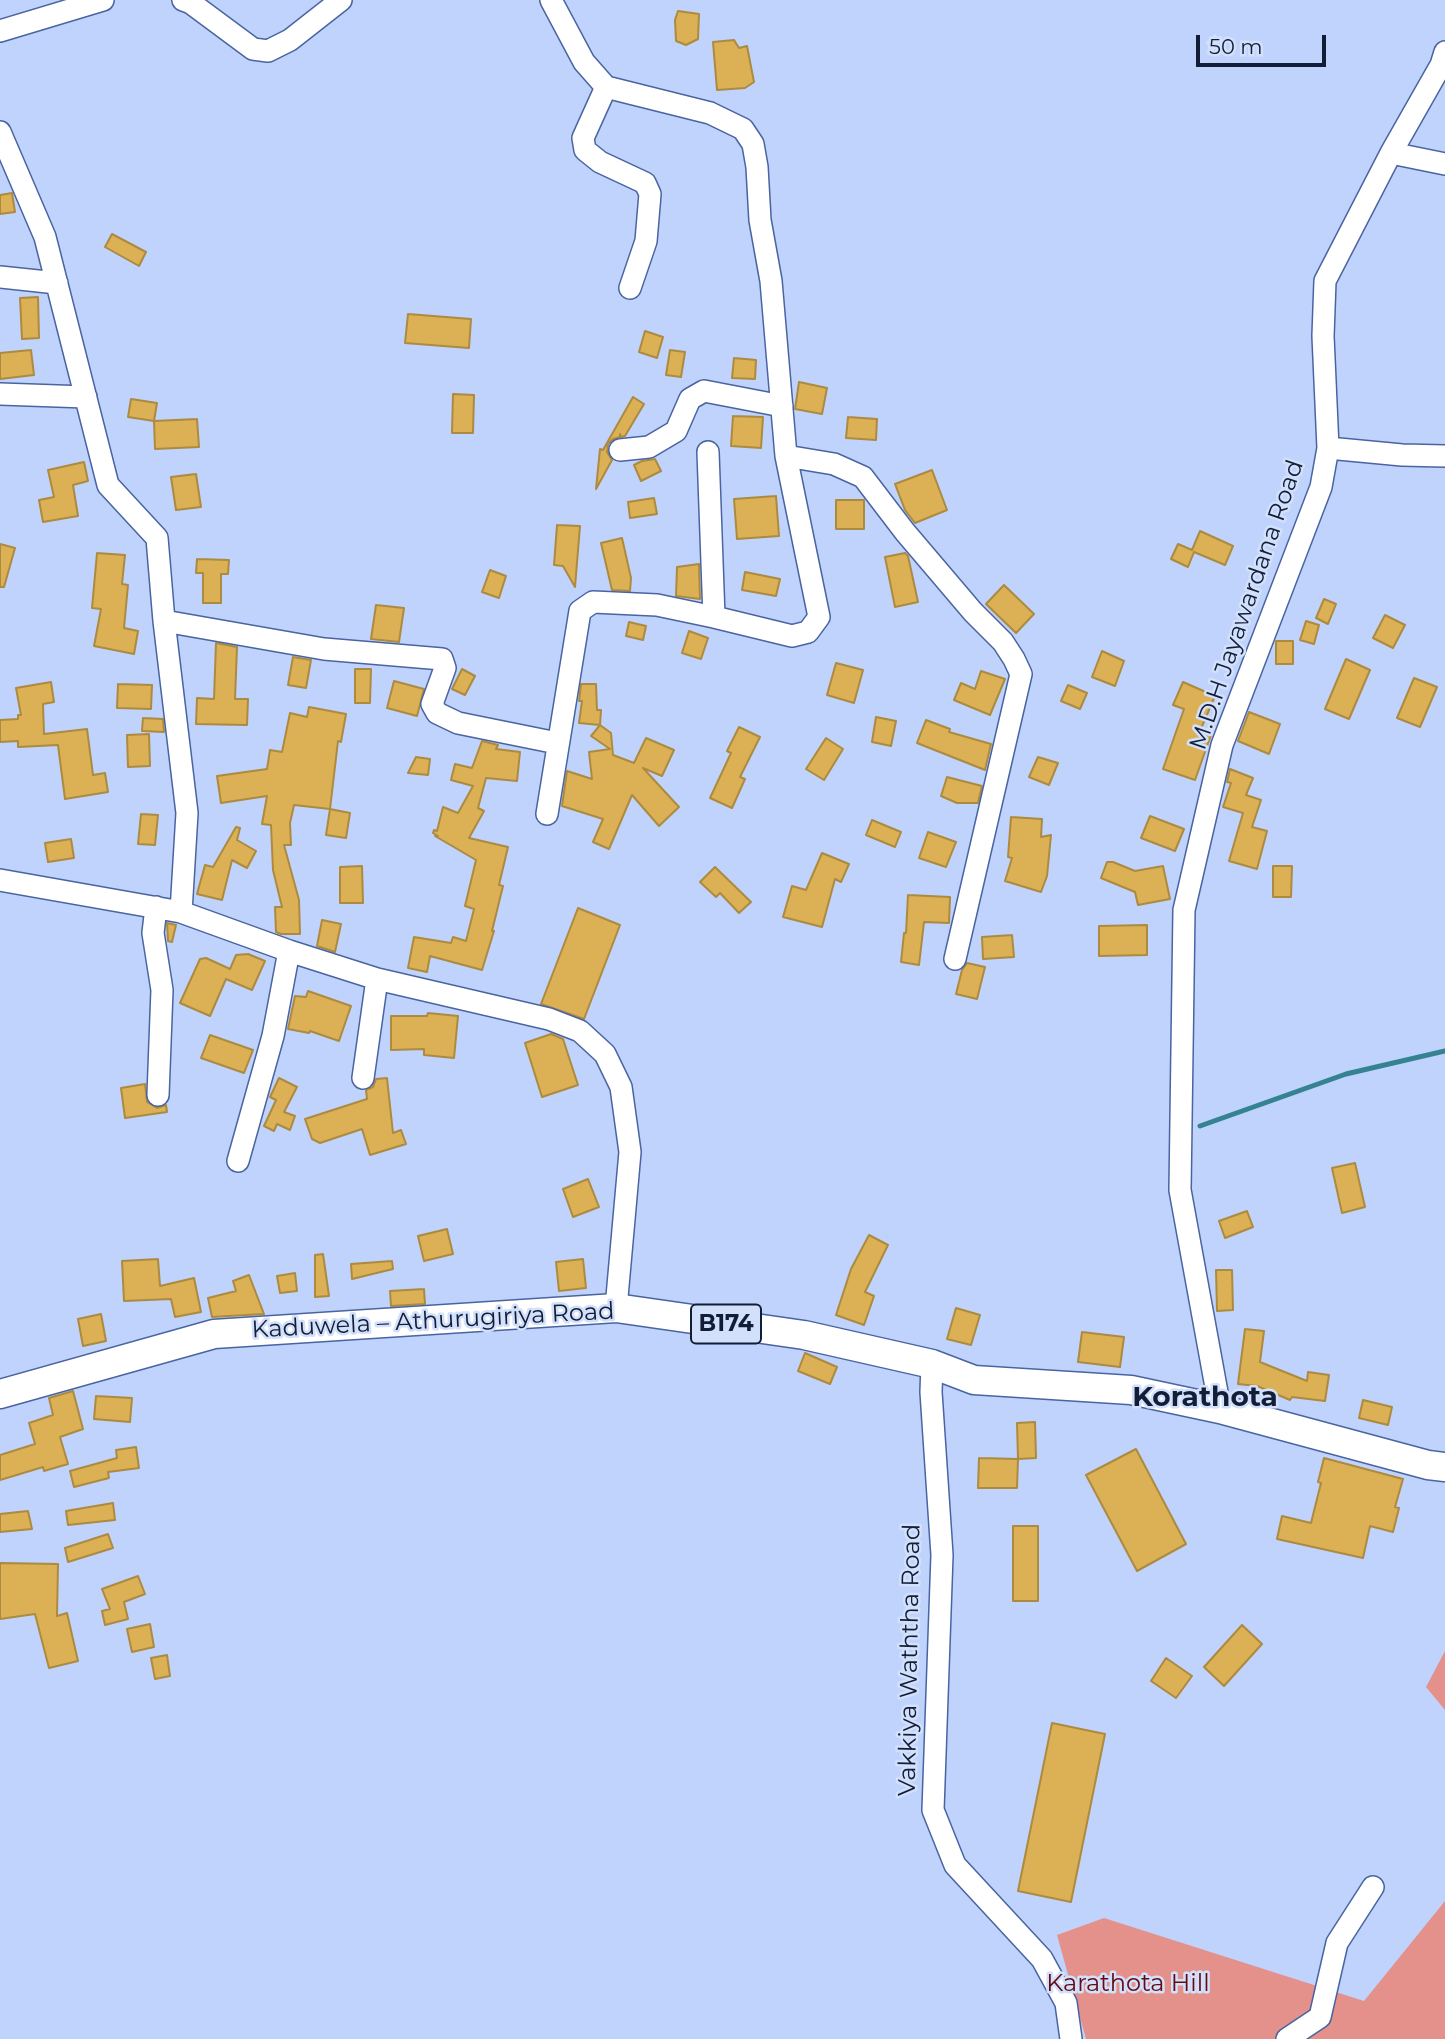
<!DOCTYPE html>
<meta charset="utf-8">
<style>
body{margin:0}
#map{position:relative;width:1445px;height:2039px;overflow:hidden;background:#bfd3fc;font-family:Montserrat,sans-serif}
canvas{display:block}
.scale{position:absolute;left:1196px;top:35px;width:130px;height:32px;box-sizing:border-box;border:4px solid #121d36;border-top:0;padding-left:9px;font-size:21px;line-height:24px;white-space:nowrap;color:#121d36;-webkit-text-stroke:5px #d2e0fc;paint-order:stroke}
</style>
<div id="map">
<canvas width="1445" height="2039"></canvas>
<div class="scale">50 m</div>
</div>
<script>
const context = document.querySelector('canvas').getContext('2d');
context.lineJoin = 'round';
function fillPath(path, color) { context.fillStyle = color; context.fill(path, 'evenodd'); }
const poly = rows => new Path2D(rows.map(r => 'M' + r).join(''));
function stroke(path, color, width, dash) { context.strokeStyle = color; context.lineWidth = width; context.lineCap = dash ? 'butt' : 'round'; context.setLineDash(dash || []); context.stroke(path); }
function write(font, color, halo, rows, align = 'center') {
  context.font = font + ' Montserrat,sans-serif'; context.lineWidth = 5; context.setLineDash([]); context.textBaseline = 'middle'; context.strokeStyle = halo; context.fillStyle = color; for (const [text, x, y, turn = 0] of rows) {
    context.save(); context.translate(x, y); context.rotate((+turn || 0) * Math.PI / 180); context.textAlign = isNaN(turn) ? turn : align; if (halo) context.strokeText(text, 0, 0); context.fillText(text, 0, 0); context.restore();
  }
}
fillPath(poly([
 [1445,1651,1445,1710,1426,1687],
 [1445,1901,1445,2039,1086,2039,1057,1935,1104,1918,1364,2001]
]), '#e5918b');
stroke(poly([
 [1200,1126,1346,1074,1445,1051]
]), '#358291', 5);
const building = poly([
 [678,11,699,14,698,39,686,45,676,41,675,20,678,11],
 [734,40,739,48,747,46,754,82,745,88,717,90,713,42,734,40],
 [12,193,15,212,0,214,0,195,12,193],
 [112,234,146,252,139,266,105,247,112,234],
 [38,297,39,338,22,339,20,298,38,297],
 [408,314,471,319,469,348,405,343,408,314],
 [645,331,663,337,657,358,639,352,645,331],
 [31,350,34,375,0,379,0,353,31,350],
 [670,350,685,352,681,377,666,375,670,350],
 [734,358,756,360,755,379,732,378,734,358],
 [799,382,827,388,822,414,795,409,799,382],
 [453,394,474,395,473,433,452,433,453,394],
 [633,397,644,404,625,436,621,437,620,434,620,437,613,439,608,444,607,452,612,460,596,489,600,449,603,450,633,397],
 [131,399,157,403,154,421,128,417,131,399],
 [733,416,763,417,761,448,731,446,733,416],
 [848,417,877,419,876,440,846,438,848,417],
 [197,419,199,447,155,449,154,421,197,419],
 [655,459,661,471,641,481,634,465,642,461,655,459],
 [84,462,88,481,73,485,78,516,43,522,39,500,54,497,48,470,84,462],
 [932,470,947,510,915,523,905,510,895,484,932,470],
 [196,474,201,507,176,510,171,477,196,474],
 [776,496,779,536,737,539,734,499,776,496],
 [654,498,657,514,630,518,628,502,654,498],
 [836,500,864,500,864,529,836,529,836,500],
 [557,525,580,526,575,587,563,566,554,565,557,525],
 [1200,531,1233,546,1225,565,1194,552,1188,567,1171,559,1178,544,1192,550,1200,531],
 [622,538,631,578,630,591,612,590,601,543,622,538],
 [0,544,15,548,4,587,0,587,0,544],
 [97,553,125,555,122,584,128,585,124,628,138,631,134,654,94,646,101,609,92,608,97,553],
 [905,553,908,556,918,602,895,607,885,557,905,553],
 [197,559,229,560,228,574,221,574,221,603,203,603,203,573,196,573,197,559],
 [699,564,700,599,676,596,677,567,699,564],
 [490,570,506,576,499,598,482,592,490,570],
 [745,572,780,579,776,596,742,590,745,572],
 [1004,585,1034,614,1016,633,986,604,1004,585],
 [1324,599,1336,604,1328,624,1316,618,1324,599],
 [376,605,404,608,399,642,371,639,376,605],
 [1385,615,1405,625,1393,648,1373,638,1385,615],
 [1306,621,1319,625,1314,644,1300,640,1306,621],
 [629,622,646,626,643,640,626,636,629,622],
 [689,631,708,638,701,659,682,653,689,631],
 [1276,641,1293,641,1293,664,1276,664,1276,641],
 [216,643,237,647,235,699,248,699,247,725,196,724,197,698,214,699,216,643],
 [1102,651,1124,661,1115,686,1092,677,1102,651],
 [293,657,311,660,306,688,288,685,293,657],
 [1346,659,1370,670,1349,719,1325,709,1346,659],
 [836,663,863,670,854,703,827,695,836,663],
 [355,669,371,669,370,703,355,703,355,669],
 [462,669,475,676,465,695,452,689,462,669],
 [981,671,1005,679,990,715,954,700,961,683,975,689,981,671],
 [1414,678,1437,687,1420,727,1397,718,1414,678],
 [394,681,424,689,417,716,387,708,394,681],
 [51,682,54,702,43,704,44,734,87,729,93,775,105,773,108,792,65,799,58,745,18,747,18,741,0,742,0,720,18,719,18,715,21,715,16,688,51,682],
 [1183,682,1215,696,1200,731,1211,735,1195,780,1163,769,1184,709,1173,705,1183,682],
 [118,684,152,685,151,709,117,708,118,684],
 [581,684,596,684,597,710,601,710,600,725,579,723,582,701,579,701,581,684],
 [1068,685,1087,693,1080,709,1061,701,1068,685],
 [309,707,346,714,341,742,338,741,330,809,294,805,290,823,291,845,284,845,299,900,300,934,281,934,276,932,275,907,282,907,273,870,271,825,262,824,267,796,221,803,217,776,267,769,270,750,282,752,290,713,307,717,309,707],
 [1249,712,1280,724,1269,754,1238,741,1249,712],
 [876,717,896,721,891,746,872,742,876,717],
 [143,718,163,719,164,732,142,731,143,718],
 [926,720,950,729,949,732,991,744,985,770,917,743,926,720],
 [600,725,611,733,613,755,634,763,646,738,674,750,662,776,643,768,679,807,659,826,632,795,609,849,593,842,603,819,562,806,567,771,592,779,589,752,610,749,591,736,600,725],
 [739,727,760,737,740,777,745,779,732,808,710,798,731,753,727,751,739,727],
 [149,734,150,766,128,767,127,735,149,734],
 [826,738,843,749,824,780,806,769,826,738],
 [482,741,498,745,496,749,520,752,517,781,486,778,478,808,484,811,469,838,508,847,499,885,503,886,492,931,494,931,482,970,430,956,427,972,408,968,414,937,451,943,453,937,466,941,474,909,465,906,476,860,435,836,438,836,433,833,434,830,437,831,443,807,458,813,473,786,451,780,455,764,472,768,482,741],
 [416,757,430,759,428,775,408,773,416,757],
 [1038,757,1058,763,1049,785,1029,777,1038,757],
 [1230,769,1253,778,1246,795,1261,800,1252,827,1267,831,1257,869,1229,861,1243,813,1223,807,1231,783,1227,782,1230,769],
 [947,777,982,786,978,803,957,803,941,796,947,777],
 [330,809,350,813,346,838,326,835,330,809],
 [141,814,158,815,155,845,138,844,141,814],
 [1150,816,1184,829,1175,851,1141,838,1150,816],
 [1011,817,1042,819,1041,837,1051,835,1047,876,1041,892,1005,881,1012,858,1008,857,1011,817],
 [872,820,901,832,895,847,866,835,872,820],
 [236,827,240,828,237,840,256,851,247,868,232,860,222,900,197,894,205,865,213,867,236,827],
 [928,832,956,842,946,867,919,858,928,832],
 [71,839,74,858,48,862,45,843,71,839],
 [822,853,849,864,841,882,835,879,822,927,783,917,792,886,806,890,822,853],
 [1107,862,1113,862,1135,871,1163,866,1170,899,1138,905,1135,892,1101,878,1107,862],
 [362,866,363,903,340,903,340,867,362,866],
 [1273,866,1292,866,1291,897,1273,897,1273,866],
 [715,867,751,902,739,913,720,893,716,897,700,882,715,867],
 [908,895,950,897,949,923,924,922,919,965,901,962,904,933,906,933,908,895],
 [578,908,620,925,584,1019,541,1004,578,908],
 [322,920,341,924,335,952,317,946,322,920],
 [167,923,176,925,172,942,168,941,167,923],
 [1147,925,1147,955,1099,956,1099,926,1147,925],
 [1012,935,1014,957,983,959,982,937,1012,935],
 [248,954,265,961,252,990,226,979,210,1016,180,1003,200,959,206,958,230,969,236,955,248,954],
 [967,963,985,967,977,999,956,994,962,970,967,963],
 [308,991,351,1006,339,1041,310,1031,309,1033,288,1029,295,996,306,997,308,991],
 [428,1013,458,1016,454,1058,424,1055,424,1049,391,1050,391,1016,427,1016,428,1013],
 [551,1034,563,1039,578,1085,542,1097,525,1043,551,1034],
 [210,1035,253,1050,244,1073,201,1058,210,1035],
 [279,1078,297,1087,284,1112,295,1116,290,1130,277,1124,274,1131,264,1126,276,1100,270,1097,279,1078],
 [387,1078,393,1133,401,1130,406,1144,370,1155,362,1129,320,1143,312,1139,305,1119,367,1099,366,1090,373,1087,376,1079,387,1078],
 [145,1084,147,1102,157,1108,166,1105,167,1112,125,1118,121,1088,145,1084],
 [1355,1163,1365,1207,1342,1213,1332,1168,1355,1163],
 [588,1179,599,1207,573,1217,563,1189,588,1179],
 [1247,1211,1253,1227,1225,1238,1219,1221,1247,1211],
 [447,1229,453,1254,424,1261,418,1236,447,1229],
 [869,1235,888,1245,865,1292,874,1296,864,1325,836,1315,851,1269,869,1235],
 [323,1254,329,1296,315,1297,315,1255,323,1254],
 [158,1259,160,1286,194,1278,201,1312,175,1317,171,1299,124,1301,122,1261,158,1259],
 [583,1259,586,1288,559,1291,556,1262,583,1259],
 [392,1261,393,1269,352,1279,351,1264,392,1261],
 [1216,1270,1232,1270,1233,1310,1217,1311,1216,1270],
 [295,1273,297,1291,280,1293,277,1276,295,1273],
 [249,1275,264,1314,212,1317,208,1298,236,1291,233,1281,249,1275],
 [424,1289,425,1304,391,1306,390,1291,424,1289],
 [956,1308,980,1315,971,1345,947,1339,956,1308],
 [101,1314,106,1341,83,1346,78,1319,101,1314],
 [1245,1329,1264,1331,1260,1362,1307,1381,1308,1372,1329,1375,1325,1401,1292,1397,1290,1400,1257,1386,1238,1384,1245,1329],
 [1082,1332,1124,1337,1120,1367,1078,1362,1082,1332],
 [805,1353,837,1367,830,1384,798,1371,805,1353],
 [73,1391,83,1429,60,1437,68,1464,44,1471,43,1467,0,1480,0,1455,35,1444,29,1423,53,1415,49,1398,73,1391],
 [96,1396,132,1398,130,1422,94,1419,96,1396],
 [1363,1400,1392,1407,1388,1425,1359,1418,1363,1400],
 [1035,1422,1036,1458,1018,1459,1017,1423,1035,1422],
 [136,1447,139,1468,108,1472,109,1478,74,1487,70,1471,117,1458,116,1450,136,1447],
 [1136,1449,1186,1544,1137,1571,1086,1475,1136,1449],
 [979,1458,1018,1459,1017,1488,978,1488,979,1458],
 [1324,1458,1403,1479,1395,1507,1399,1508,1393,1532,1370,1526,1363,1558,1277,1539,1282,1516,1311,1523,1321,1483,1318,1482,1324,1458],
 [113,1503,115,1520,68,1525,66,1511,113,1503],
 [28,1511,32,1529,0,1532,0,1514,28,1511],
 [1013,1526,1038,1526,1038,1601,1013,1601,1013,1526],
 [108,1534,113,1548,68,1562,65,1548,108,1534],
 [0,1563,58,1564,57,1616,67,1613,78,1661,49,1668,35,1614,0,1619,0,1563],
 [138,1576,145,1594,124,1602,128,1619,105,1625,102,1611,110,1609,102,1589,138,1576],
 [150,1624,154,1647,132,1652,127,1629,150,1624],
 [1242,1625,1262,1644,1224,1686,1204,1667,1242,1625],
 [167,1655,170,1676,155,1679,151,1658,167,1655],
 [1166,1658,1192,1676,1176,1698,1151,1681,1166,1658],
 [1052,1723,1105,1734,1071,1902,1018,1891,1052,1723]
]);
fillPath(building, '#dcb155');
stroke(building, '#ac8a3f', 2);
const minor = poly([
 [183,0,191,3,253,49,268,51,290,40,341,0],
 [0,31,103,0],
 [606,87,583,138,585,150,600,162,645,183,650,194,646,241,630,288],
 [0,132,45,237,108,485,157,538,164,621,187,813,181,912],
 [1391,153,1445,164],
 [0,277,57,283],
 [0,394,86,397],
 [1328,448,1402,455,1445,456],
 [620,450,649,447,676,431,690,399,704,391,782,406],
 [708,452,714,617],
 [786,456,834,464,863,477,905,532,973,612,1003,642,1014,659,1021,674,955,959],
 [164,621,324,649,442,659,445,668,432,704,437,713,458,723,557,743],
 [547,814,580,611,593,602,657,605,714,617,792,636,808,632,819,617,786,456,771,281,760,220,757,167,753,144,743,129,710,113,606,87,584,62,551,0],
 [0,880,181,912,289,951,377,979,549,1019,580,1031,605,1054,621,1087,630,1152,616,1308],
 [156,907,153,933,162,990,158,1095],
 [363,1078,377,979],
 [238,1161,273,1036,289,951],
 [932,1364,931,1392,942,1555,933,1810,955,1865,1042,1959,1066,2003,1071,2039],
 [1220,1409,1180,1190,1184,910,1222,745,1321,487,1328,448,1323,336,1325,281,1391,153,1441,65,1445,52],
 [1287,2039,1320,2017,1337,1943,1373,1887]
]);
const major = poly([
 [0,1394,214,1334,616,1308,804,1335,932,1364,974,1380,1131,1390,1220,1409,1428,1465,1445,1467]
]);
stroke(minor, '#4964a1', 24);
stroke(major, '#4964a1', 31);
stroke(minor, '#fff', 21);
stroke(major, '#fff', 28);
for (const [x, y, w] of [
 [726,1324,70]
]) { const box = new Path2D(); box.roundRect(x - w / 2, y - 19.5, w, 39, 5); context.fillStyle = '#d2e0fc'; context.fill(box); stroke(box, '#121d36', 2); }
write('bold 23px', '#121d36', null, [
 ["B174",726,1324]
]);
write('24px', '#121d36', '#d2e0fc', [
 ["M.D.H Jayawardana Road",1247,605,-71],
 ["Kaduwela – Athurugiriya Road",433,1321,-3],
 ["Vakkiya Waththa Road",910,1660,-89]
]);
write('24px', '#640b11', '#d2e0fc', [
 ["Karathota Hill",1128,1984]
]);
write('bold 28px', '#121d36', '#d2e0fc', [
 ["Korathota",1205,1398]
]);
</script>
